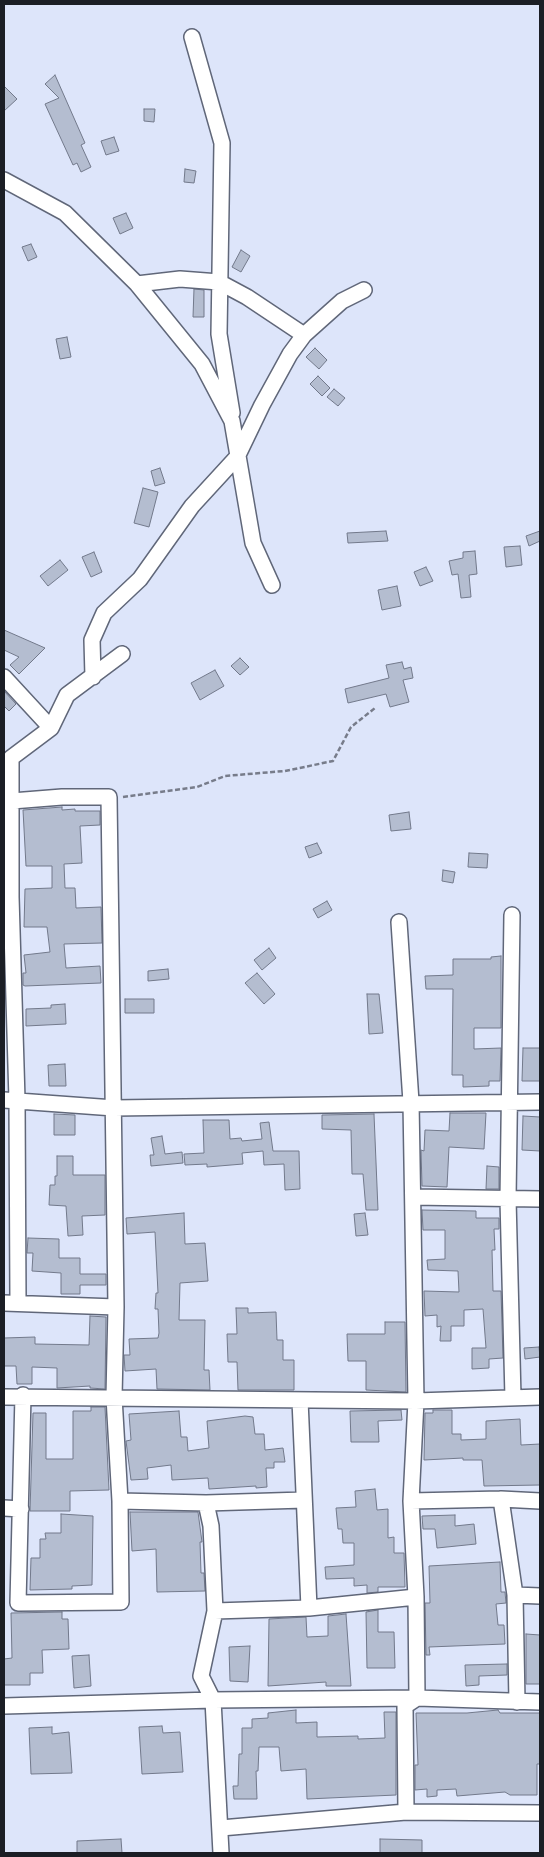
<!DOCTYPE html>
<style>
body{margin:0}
#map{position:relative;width:544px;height:1857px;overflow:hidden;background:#dde5fa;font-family:"Noto Serif",serif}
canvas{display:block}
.frame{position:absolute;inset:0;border:5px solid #1b1e25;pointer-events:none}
</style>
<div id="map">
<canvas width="544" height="1857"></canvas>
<div class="frame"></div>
</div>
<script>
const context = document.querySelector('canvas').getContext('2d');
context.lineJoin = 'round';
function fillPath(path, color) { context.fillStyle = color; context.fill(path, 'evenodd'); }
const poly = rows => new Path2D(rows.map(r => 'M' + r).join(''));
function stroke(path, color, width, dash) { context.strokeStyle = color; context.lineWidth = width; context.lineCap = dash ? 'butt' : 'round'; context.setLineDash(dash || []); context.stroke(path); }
const building = poly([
 [55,75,85,143,81,145,91,167,81,172,77,163,73,165,45,104,59,98,45,84,55,75],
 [4,86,17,99,4,111,4,86],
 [144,109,155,109,154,122,144,121,144,109],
 [114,137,119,151,106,155,101,141,114,137],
 [185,169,196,171,194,183,184,182,185,169],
 [126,213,133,228,120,234,113,218,126,213],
 [31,244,37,257,28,261,22,247,31,244],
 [241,250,250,256,241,272,232,267,241,250],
 [194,289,204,290,204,317,193,317,194,289],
 [67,337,71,357,60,359,56,339,67,337],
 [315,348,327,360,319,369,306,357,315,348],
 [318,376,330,388,322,396,310,384,318,376],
 [334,389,345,398,338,406,327,397,334,389],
 [160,468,165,483,155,486,151,471,160,468],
 [143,488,158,492,149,527,134,523,143,488],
 [386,531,388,541,348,543,347,533,386,531],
 [540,531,540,541,529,546,526,536,540,531],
 [520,546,522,565,506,567,504,547,520,546],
 [475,551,477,574,469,575,471,597,461,598,458,574,452,575,449,561,463,558,463,552,475,551],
 [94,552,102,572,91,577,82,557,94,552],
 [60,560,68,570,48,586,40,576,60,560],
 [426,567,433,581,420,586,414,572,426,567],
 [397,586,401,606,382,610,378,590,397,586],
 [4,630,45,648,19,674,10,665,19,657,4,650,4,630],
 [240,658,249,667,240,675,231,666,240,658],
 [402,662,404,669,411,667,413,678,403,680,409,702,390,707,386,694,348,703,345,689,389,678,386,665,402,662],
 [215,670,224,686,200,700,191,683,215,670],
 [4,691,16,704,9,711,4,706,4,691],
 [62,807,62,810,75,809,75,811,100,811,100,825,80,826,82,863,64,864,65,888,75,888,76,908,101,907,102,943,64,944,66,968,100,966,101,983,25,986,23,985,23,973,26,973,24,955,50,952,47,927,24,927,25,889,52,888,52,866,26,866,23,810,62,807],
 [409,812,411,829,391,831,389,815,409,812],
 [317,843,322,853,309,858,305,847,317,843],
 [469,853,488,854,487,868,468,867,469,853],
 [443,870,455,872,453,883,442,881,443,870],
 [327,901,332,910,318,918,313,909,327,901],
 [269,948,276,958,262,970,254,960,269,948],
 [501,956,501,1028,474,1028,474,1049,501,1048,500,1081,489,1081,489,1086,463,1087,463,1075,452,1075,453,989,426,989,425,976,453,975,453,959,491,959,491,957,501,956],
 [168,969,169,979,148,981,148,971,168,969],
 [257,973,275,994,264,1004,245,983,257,973],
 [367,994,379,994,383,1033,369,1034,367,994],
 [125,999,154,999,154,1013,125,1013,125,999],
 [65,1004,66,1024,26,1026,26,1009,51,1008,51,1005,65,1004],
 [523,1048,540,1048,540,1081,522,1081,523,1048],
 [65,1064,66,1086,49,1086,48,1065,65,1064],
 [450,1113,486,1113,484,1149,449,1147,447,1187,422,1186,421,1150,424,1151,425,1130,449,1131,450,1113],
 [54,1114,75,1115,75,1135,54,1135,54,1114],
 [374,1114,378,1210,366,1210,363,1174,352,1174,351,1130,322,1129,322,1115,374,1114],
 [523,1116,540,1117,540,1151,522,1150,523,1116],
 [203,1120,229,1120,230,1139,241,1138,242,1141,262,1139,260,1123,269,1122,273,1151,299,1151,300,1189,285,1190,284,1164,264,1165,263,1151,242,1153,243,1164,207,1167,207,1164,185,1165,184,1154,204,1153,203,1120],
 [162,1136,165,1154,182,1152,183,1163,151,1166,150,1155,154,1155,151,1138,162,1136],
 [57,1156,73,1156,73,1175,105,1175,105,1215,82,1216,83,1235,68,1236,66,1206,49,1205,50,1185,55,1185,55,1176,57,1176,57,1156],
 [487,1166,499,1167,499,1189,486,1189,487,1166],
 [422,1210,476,1211,476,1218,499,1218,499,1229,494,1229,495,1250,492,1250,493,1291,501,1291,503,1358,489,1359,489,1368,472,1369,472,1348,486,1348,483,1309,464,1310,464,1326,451,1326,451,1341,440,1341,441,1326,437,1327,437,1315,425,1316,424,1291,459,1292,458,1271,428,1270,427,1260,445,1259,445,1230,423,1230,422,1210],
 [184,1213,185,1244,205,1243,208,1281,180,1283,179,1320,205,1320,204,1370,209,1370,210,1390,157,1389,156,1369,125,1371,124,1355,130,1355,129,1339,158,1338,159,1333,158,1309,155,1309,156,1293,158,1293,155,1232,127,1234,126,1218,184,1213],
 [365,1213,368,1235,356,1236,354,1214,365,1213],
 [28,1238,59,1239,59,1258,80,1258,80,1274,106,1274,106,1285,80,1285,80,1294,61,1294,61,1273,32,1271,33,1253,27,1253,28,1238],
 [236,1308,248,1308,248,1313,276,1312,277,1340,283,1340,283,1360,294,1360,294,1390,238,1390,237,1362,228,1362,227,1334,237,1334,236,1308],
 [90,1316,106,1317,105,1389,90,1388,90,1386,57,1388,57,1368,32,1367,32,1384,17,1384,16,1366,4,1366,4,1338,35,1337,35,1344,89,1345,90,1316],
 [385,1322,405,1322,406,1392,366,1390,366,1361,348,1361,347,1334,385,1334,385,1322],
 [539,1347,540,1357,525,1359,524,1348,539,1347],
 [91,1407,105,1407,109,1490,70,1491,70,1511,30,1511,33,1413,46,1413,46,1459,73,1459,73,1411,91,1411,91,1407],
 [401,1410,402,1420,378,1421,379,1442,351,1442,350,1411,401,1410],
 [433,1410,452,1410,452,1434,461,1434,461,1440,486,1439,486,1421,520,1419,521,1445,540,1444,540,1485,484,1486,482,1460,463,1460,463,1458,424,1460,425,1413,433,1413,433,1410],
 [179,1411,181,1437,187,1437,188,1451,209,1448,207,1421,245,1416,253,1417,255,1434,264,1434,265,1450,283,1448,285,1462,274,1462,274,1468,266,1468,267,1487,256,1488,256,1486,209,1489,208,1478,172,1480,171,1465,147,1468,148,1479,131,1480,126,1441,131,1440,129,1414,179,1411],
 [375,1489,377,1510,388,1509,388,1538,394,1537,394,1553,404,1553,405,1587,378,1587,378,1592,367,1593,367,1585,354,1586,354,1578,326,1579,325,1567,354,1565,354,1543,343,1543,342,1529,338,1529,336,1508,356,1507,355,1491,375,1489],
 [130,1512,198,1512,202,1542,200,1542,201,1573,204,1573,205,1591,157,1592,156,1549,132,1551,130,1512],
 [61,1514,93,1516,92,1585,72,1586,72,1589,30,1590,31,1558,40,1558,40,1539,46,1539,45,1533,61,1533,61,1514],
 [455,1515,455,1526,474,1524,476,1544,437,1548,435,1529,423,1529,422,1516,455,1515],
 [500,1562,501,1592,505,1592,506,1603,496,1604,498,1625,504,1625,505,1644,429,1647,430,1655,426,1655,425,1603,430,1603,429,1566,500,1562],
 [378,1610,378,1632,394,1632,395,1668,367,1668,366,1612,378,1610],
 [62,1612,62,1619,68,1619,69,1649,42,1650,43,1673,30,1673,30,1685,4,1685,4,1659,12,1658,11,1613,62,1612],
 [346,1614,351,1686,326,1686,326,1682,268,1686,269,1619,306,1617,307,1637,328,1636,328,1616,346,1614],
 [526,1634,540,1635,540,1684,526,1684,526,1634],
 [250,1646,248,1682,230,1681,229,1647,250,1646],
 [89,1655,91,1686,74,1688,72,1656,89,1655],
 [507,1664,507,1675,479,1676,479,1685,466,1686,465,1665,507,1664],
 [296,1710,296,1723,317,1722,317,1737,358,1736,358,1739,385,1738,384,1712,396,1712,396,1795,307,1799,306,1769,281,1771,279,1747,259,1747,258,1771,256,1771,257,1799,234,1799,233,1786,238,1786,239,1754,242,1754,242,1728,252,1728,252,1719,268,1718,268,1713,296,1710],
 [498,1710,500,1713,540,1713,540,1764,537,1764,537,1795,510,1795,505,1792,457,1796,456,1789,437,1790,437,1796,427,1797,427,1789,415,1790,415,1765,418,1765,416,1713,467,1713,498,1710],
 [162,1726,163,1733,180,1732,183,1772,142,1774,139,1727,162,1726],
 [52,1727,52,1734,69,1732,72,1773,31,1774,29,1728,52,1727],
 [121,1839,122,1853,77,1853,77,1841,121,1839],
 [380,1839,422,1840,422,1853,380,1853,380,1839]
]);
fillPath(building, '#b4bdd0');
stroke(building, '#72798b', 1);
const minor = poly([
 [192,37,222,143,219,334,232,413],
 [4,180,65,213,137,284,202,364,232,421,253,543,272,585],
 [137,284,180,279,219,282,247,297,304,335],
 [4,677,51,728],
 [93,677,92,640,104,613,140,579,192,506,237,457,262,405,290,354,304,335,342,301,364,290],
 [11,758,11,897,17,1100,18,1303],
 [6,766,11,758,51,728,67,695,122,654],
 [12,801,62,797,109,797,116,1307,114,1397,120,1501,121,1602,18,1603,23,1395],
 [512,915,508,1199,513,1398],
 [399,922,411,1102,416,1401,411,1501,416,1597,417,1698,405,1706,406,1812],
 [4,1100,114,1108,540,1102],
 [413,1197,540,1199],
 [4,1303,116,1307],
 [4,1397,416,1401,540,1397],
 [300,1400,309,1608],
 [501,1499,515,1595],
 [120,1501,206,1503,304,1500],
 [411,1501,501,1499,540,1501],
 [206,1503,211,1526,215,1611,201,1676,213,1700,221,1853],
 [4,1508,21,1509],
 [215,1611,309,1608,416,1597],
 [517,1702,515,1595,540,1596],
 [4,1706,213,1700,417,1698,540,1702],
 [221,1828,406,1812,540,1813]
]);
stroke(minor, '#606779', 18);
stroke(poly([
 [123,797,197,787,225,776,285,771,333,761,351,727,375,708]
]), '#777c8a', 2.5, [5, 2.5]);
stroke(minor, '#fff', 15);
</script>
